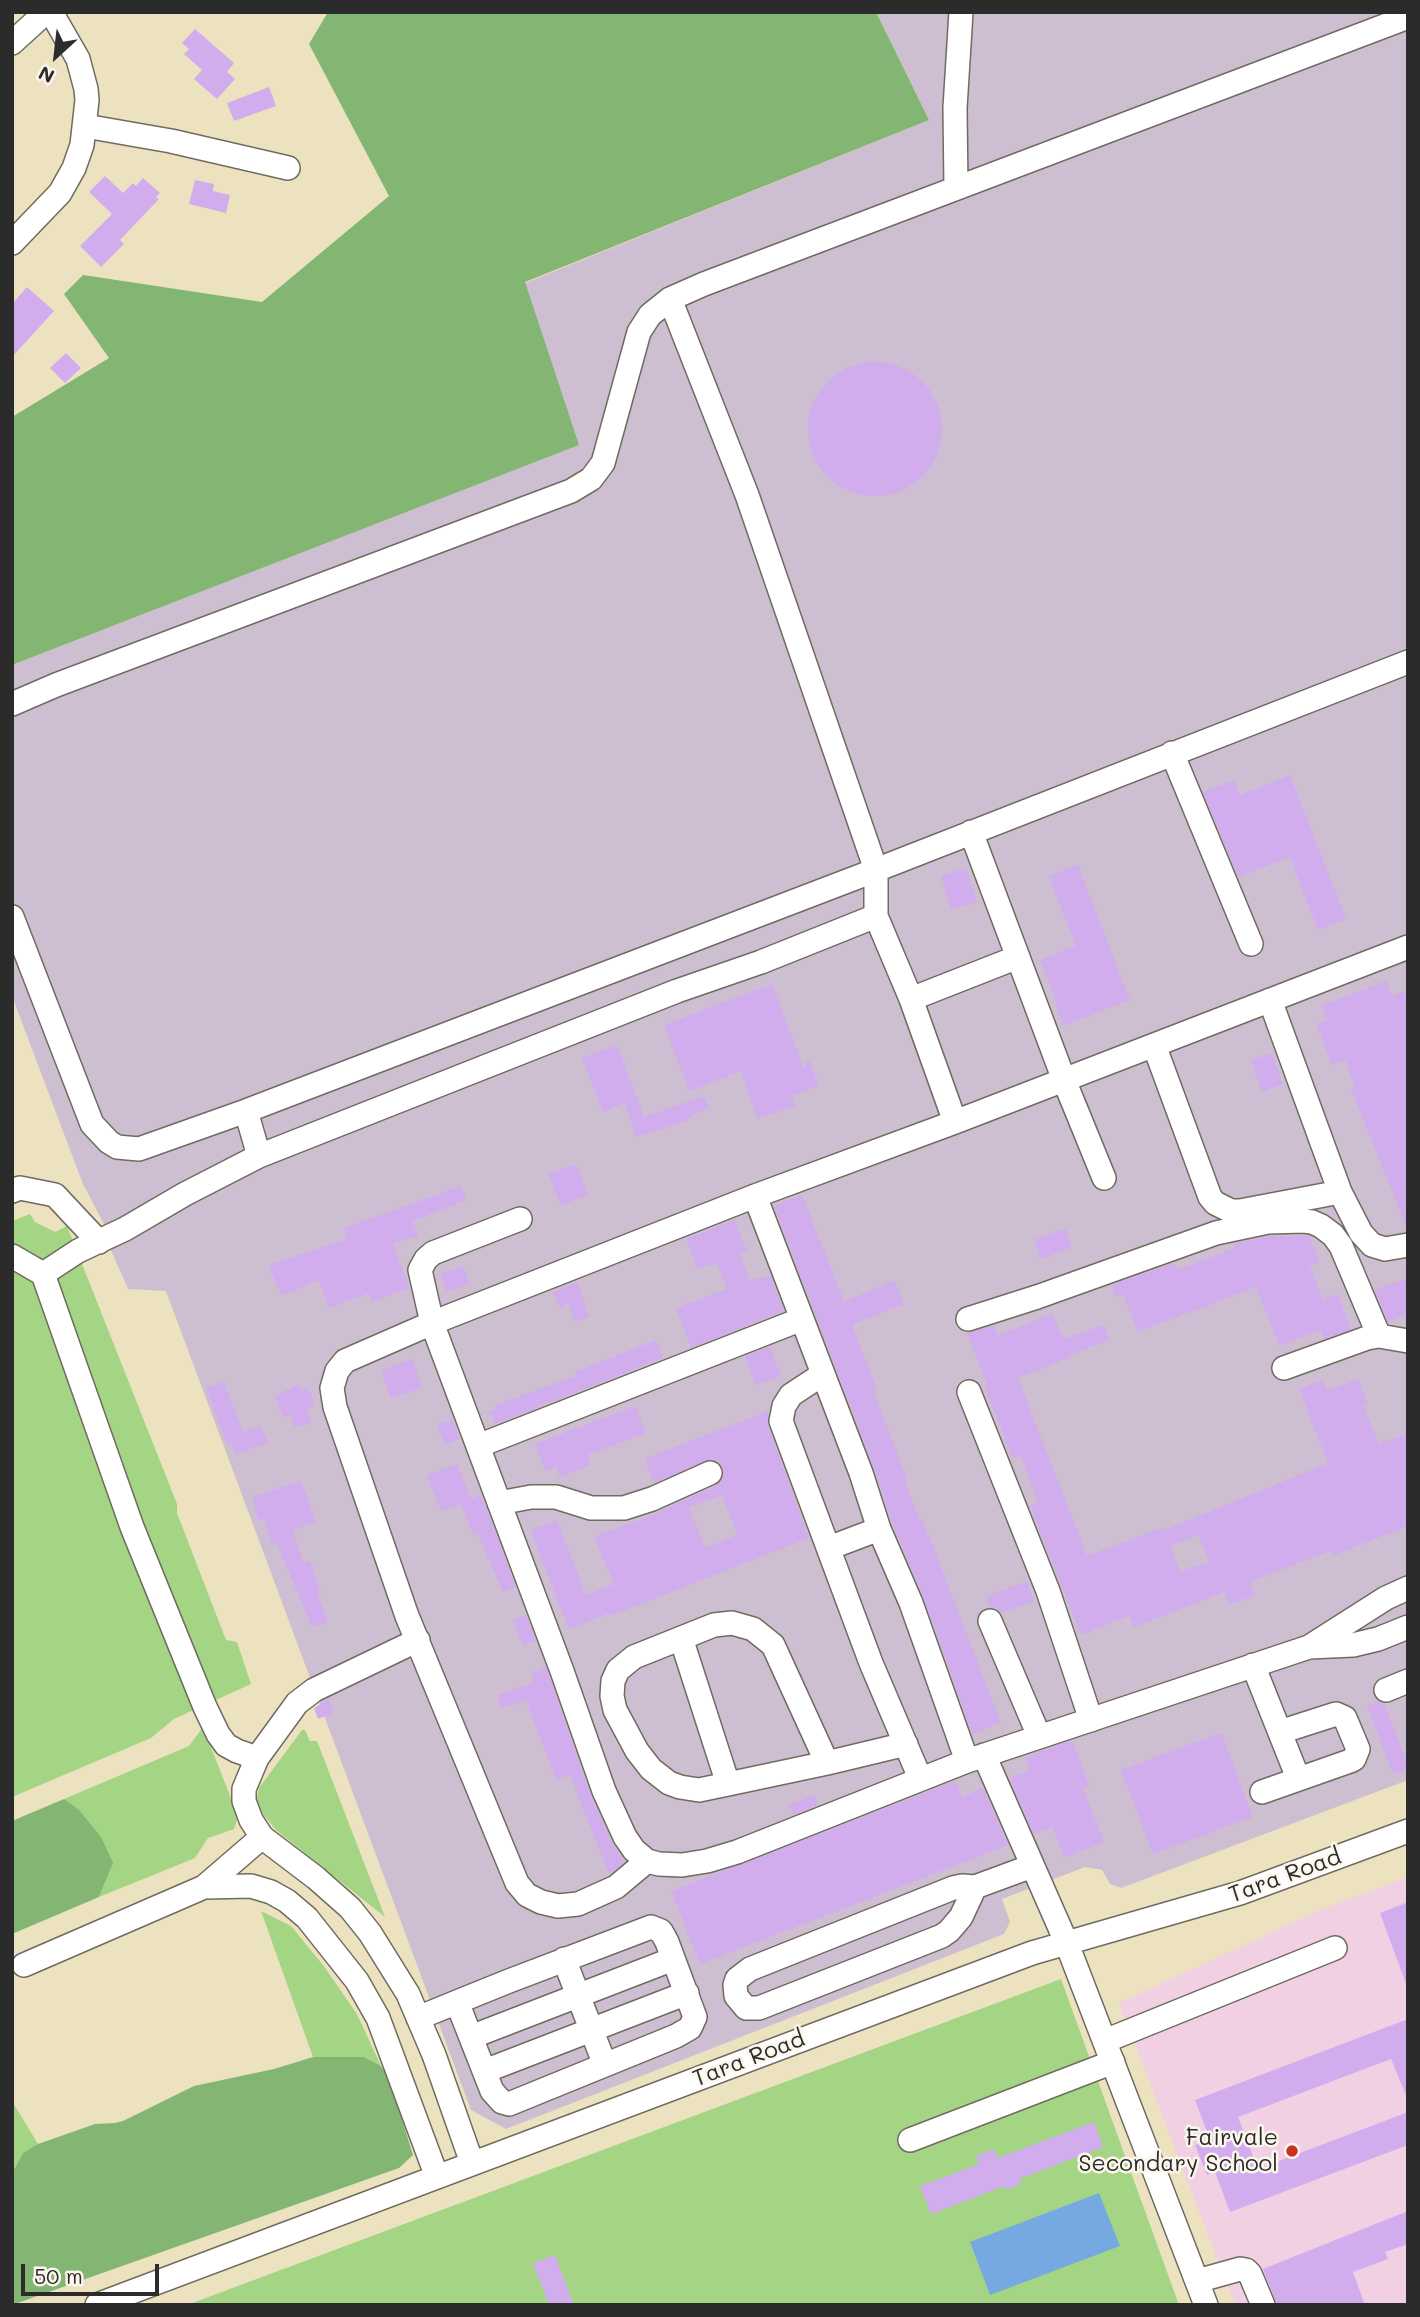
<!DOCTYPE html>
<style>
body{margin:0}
#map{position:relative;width:1420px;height:2317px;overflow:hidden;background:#ece2c0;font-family:Mali,sans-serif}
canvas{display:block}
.frame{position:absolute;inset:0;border:14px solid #2b2b2b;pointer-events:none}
.north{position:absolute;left:21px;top:21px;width:70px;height:70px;-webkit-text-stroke:5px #fbf7ec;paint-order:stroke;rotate:207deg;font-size:19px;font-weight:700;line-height:28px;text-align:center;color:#2b2b2b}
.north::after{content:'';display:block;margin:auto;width:24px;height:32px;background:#2b2b2b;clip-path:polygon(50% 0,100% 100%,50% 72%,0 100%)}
.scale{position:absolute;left:21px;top:2264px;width:138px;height:32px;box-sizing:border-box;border:4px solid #2b2b2b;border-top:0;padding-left:9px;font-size:21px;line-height:24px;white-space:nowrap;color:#2b2b2b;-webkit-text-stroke:5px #fbf7ec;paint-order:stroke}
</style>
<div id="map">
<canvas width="1420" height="2317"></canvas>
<div class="frame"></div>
<div class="north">N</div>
<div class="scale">50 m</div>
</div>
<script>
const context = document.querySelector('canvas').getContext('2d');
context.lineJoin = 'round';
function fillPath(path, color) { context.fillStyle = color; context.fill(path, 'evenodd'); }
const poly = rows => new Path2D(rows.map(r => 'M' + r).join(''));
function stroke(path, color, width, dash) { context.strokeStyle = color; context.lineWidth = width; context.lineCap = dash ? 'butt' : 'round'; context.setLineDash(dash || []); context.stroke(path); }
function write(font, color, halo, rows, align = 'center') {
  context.font = font + ' Mali,sans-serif'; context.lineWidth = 5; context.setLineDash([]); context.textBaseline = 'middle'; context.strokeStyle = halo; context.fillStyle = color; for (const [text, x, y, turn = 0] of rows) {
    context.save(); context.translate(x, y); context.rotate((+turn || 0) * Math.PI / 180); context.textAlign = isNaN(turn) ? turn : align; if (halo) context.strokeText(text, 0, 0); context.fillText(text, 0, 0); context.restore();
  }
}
fillPath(poly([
 [1408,1877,1408,2305,1235,2305,1119,2003,1320,1910]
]), '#f1d0e4');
fillPath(poly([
 [876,12,1408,12,1408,1780,1121,1888,1110,1884,1102,1870,1085,1867,1002,1899,1010,1922,1004,1934,506,2129,471,2110,166,1291,128,1289,110,1248,105,1226,83,1184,12,996,12,665,578,445,525,283,929,120]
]), '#cebed1');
fillPath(poly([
 [30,1214,35,1222,55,1232,67,1226,177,1504,177,1513,226,1640,237,1642,251,1684,174,1719,151,1738,12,1797,12,1221],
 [203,1727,238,1816,234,1829,208,1838,195,1858,99,1897,105,1882,64,1799,189,1746],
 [302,1730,305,1730,310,1741,317,1741,385,1917,276,1830,263,1814,257,1799,259,1788],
 [261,1911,291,1926,323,1965,357,2014,381,2066,364,2057,313,2057],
 [1061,1979,1179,2305,187,2305],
 [12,2101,38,2144,23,2153,12,2173]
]), '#a4d584');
fillPath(poly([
 [328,12,876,12,929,120,525,282,579,445,12,665,12,417,109,358,64,294,83,275,262,302,389,196,309,44],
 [64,1799,79,1810,101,1837,113,1863,105,1882,99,1897,12,1934,12,1821],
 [313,2057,364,2057,381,2066,390,2080,413,2155,399,2168,12,2305,12,2173,23,2153,38,2144,95,2124,115,2123,123,2121,194,2086,274,2069]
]), '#83b672');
fillPath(poly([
 [1099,2193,1120,2246,990,2295,970,2242]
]), '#76a9e2');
fillPath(poly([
 [195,29,234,63,227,72,235,79,217,99,194,79,202,70,184,54,189,49,182,43],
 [269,87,276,106,234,121,227,103],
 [105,176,123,193,133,183,136,186,143,178,160,193,156,197,159,199,120,240,124,244,101,267,80,246,112,214,89,192],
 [195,180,214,184,213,191,230,195,226,213,189,204],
 [27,287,54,311,12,357,12,304],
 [66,353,81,368,65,383,50,368],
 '808 429a67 67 0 1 1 134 0a67 67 0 1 1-134 0Z',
 [1290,775,1346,919,1318,930,1290,857,1238,877,1203,792,1234,780,1240,795],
 [1078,865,1130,1000,1063,1026,1055,1004,1057,1003,1040,960,1076,946,1049,876],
 [966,868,977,902,951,910,941,876],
 [1386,981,1392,996,1404,991,1408,1002,1408,1231,1351,1089,1355,1087,1345,1060,1332,1065,1316,1024,1327,1020,1321,1006],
 [772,984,804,1069,809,1060,819,1086,791,1096,795,1106,758,1119,741,1071,689,1091,664,1025],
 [617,1045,644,1117,704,1096,709,1108,692,1115,692,1117,688,1119,688,1121,636,1137,625,1103,603,1112,582,1058],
 [1272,1053,1283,1084,1262,1092,1251,1060],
 [576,1164,588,1195,561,1205,548,1174],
 [461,1186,466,1200,413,1221,418,1236,393,1243,409,1288,372,1302,369,1293,329,1308,319,1281,281,1295,269,1265,347,1239,344,1228],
 [802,1195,844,1301,895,1281,904,1304,853,1324,853,1328,877,1389,873,1390,907,1479,905,1480,919,1519,922,1518,1001,1723,972,1734,924,1598,894,1528,874,1468,774,1206],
 [735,1220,747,1251,740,1254,750,1280,770,1276,784,1311,691,1348,676,1308,727,1289,717,1263,698,1270,686,1239],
 [1065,1228,1072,1247,1041,1259,1034,1240],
 [1270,1236,1309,1236,1319,1262,1310,1265,1323,1300,1338,1294,1351,1329,1324,1339,1321,1330,1280,1346,1256,1287,1138,1332,1123,1294,1115,1297,1111,1285,1175,1263,1177,1270,1235,1248,1233,1244],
 [463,1266,470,1284,447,1292,440,1274],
 [1408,1278,1408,1314,1388,1322,1375,1290],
 [578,1282,589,1317,575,1322,568,1304,560,1308,553,1292],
 [1052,1314,1064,1339,1104,1325,1109,1340,1070,1355,1071,1357,1018,1378,1087,1556,1163,1527,1164,1530,1192,1519,1328,1463,1299,1389,1322,1380,1327,1391,1358,1379,1368,1404,1363,1406,1379,1444,1408,1433,1408,1526,1332,1556,1330,1551,1250,1582,1255,1595,1229,1605,1224,1592,1134,1627,1129,1616,1081,1635,1030,1506,1038,1502,1021,1456,1013,1459,985,1388,988,1387,967,1333,994,1325,998,1335],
 [1198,1535,1209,1561,1180,1572,1170,1546],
 [656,1340,663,1358,495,1424,490,1411,497,1409,495,1405,576,1376,575,1372],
 [770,1347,781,1376,756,1385,745,1356],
 [412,1359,422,1387,391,1399,381,1371],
 [224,1382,243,1432,261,1426,268,1443,235,1454,231,1442,227,1444,206,1388],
 [299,1384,302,1391,308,1388,315,1404,307,1409,311,1423,295,1428,291,1415,284,1418,275,1396],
 [635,1406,646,1433,587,1455,591,1465,560,1477,556,1467,545,1471,535,1444],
 [768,1411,768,1426,809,1538,610,1616,609,1613,569,1629,530,1530,557,1520,586,1595,614,1584,594,1537,654,1514,716,1486,721,1482,724,1475,722,1467,718,1461,711,1459,654,1483,644,1459],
 [722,1495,738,1535,705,1548,689,1507],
 [452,1419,460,1439,445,1445,437,1425],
 [457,1464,471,1499,481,1495,516,1587,503,1592,477,1532,473,1534,461,1504,441,1511,427,1475],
 [301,1481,316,1522,292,1530,304,1563,310,1561,321,1593,317,1594,328,1622,312,1627,277,1544,271,1545,265,1519,258,1520,252,1497],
 [1027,1581,1034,1601,1001,1613,998,1609,990,1607,986,1596],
 [526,1615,536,1641,523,1645,513,1620],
 [546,1667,591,1796,612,1843,624,1862,609,1874,570,1775,556,1780,526,1700,502,1708,497,1695,534,1682,531,1673],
 [329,1699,334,1713,318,1719,314,1708],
 [1379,1702,1384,1704,1408,1764,1408,1769,1393,1774,1367,1706],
 [1221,1733,1253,1817,1153,1854,1121,1770],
 [1072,1741,1089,1785,1083,1788,1104,1842,1064,1858,1053,1827,1034,1834,1009,1778,1030,1770,1025,1757],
 [956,1781,962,1797,983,1788,1008,1845,700,1964,671,1891],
 [814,1795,818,1805,793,1815,789,1805],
 [1408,1902,1408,1983,1406,1984,1380,1913],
 [1408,2019,1408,2100,1391,2059,1238,2117,1258,2169,1408,2112,1408,2145,1230,2212,1215,2172,1207,2175,1195,2145,1210,2140,1195,2100],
 [1094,2122,1103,2147,1019,2179,1021,2184,1007,2190,1005,2186,931,2214,920,2186,979,2164,976,2156,994,2149,998,2158],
 [1408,2211,1408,2244,1385,2252,1388,2259,1353,2272,1365,2305,1277,2305,1263,2269],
 [555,2255,574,2305,549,2305,533,2263]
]), '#d1adee');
const minor = poly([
 [12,43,46,12],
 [85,126,171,141,288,168],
 [956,188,955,108,961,12],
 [12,243,60,193,74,168,82,145,87,100,86,89,78,59,51,12],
 [670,299,747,495,876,870,876,916,911,999,955,1122],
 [12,704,56,685,571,491,591,479,603,463,639,332,650,315,670,299,704,284,1408,17],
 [1172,753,1251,944],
 [971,832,1064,1080,1104,1178],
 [12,917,92,1124,109,1142,117,1147,139,1149,246,1111,876,870,1408,662],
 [911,999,1018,957],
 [1270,1000,1340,1192,1361,1233,1372,1245,1385,1249,1408,1245],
 [1154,1045,1210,1197,1215,1203,1231,1211,1240,1211,1340,1192],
 [246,1111,259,1156],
 [12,1191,20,1188,55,1195,99,1242],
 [755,1196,861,1473,879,1529,911,1603,967,1761],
 [520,1219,433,1253,426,1259,420,1270,432,1323,562,1671,604,1791,625,1837,634,1850,647,1861,659,1864,682,1865,707,1861,737,1852,967,1761,1309,1647,1386,1598,1408,1588],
 [12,1256,43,1274],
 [968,1319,1037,1297,1216,1233,1268,1222,1303,1221,1312,1222,1321,1226,1333,1235,1341,1246,1379,1336],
 [1284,1368,1367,1338,1379,1336,1408,1341],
 [823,1374,791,1395,784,1406,781,1421,871,1663,920,1778],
 [969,1392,1048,1591,1091,1720],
 [478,1446,802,1319],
 [499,1503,531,1497,556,1497,591,1508,624,1508,652,1499,710,1473],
 [829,1548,879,1529],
 [990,1621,1039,1736],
 [681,1638,728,1784],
 [418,1640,314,1690,297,1703,257,1758,244,1789,244,1801,251,1820,262,1837,316,1878,350,1908,370,1933,408,1994,434,2055,472,2163],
 [1309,1647,1353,1645,1378,1639,1408,1627],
 [1253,1665,1298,1778],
 [1386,1690,1408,1681],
 [984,1755,1067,1944,1206,2305],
 [257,1758,237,1751,226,1745,218,1734,205,1707,132,1527,43,1274,78,1251,125,1229,185,1194,259,1156,677,991,761,962,876,916],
 [827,1763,773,1645,753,1629,732,1623,714,1625,634,1657,618,1670,613,1681,612,1696,615,1710,637,1751,651,1769,669,1783,680,1787,699,1790,728,1784,827,1763,906,1744],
 [1262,1792,1350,1761,1354,1759,1358,1749,1345,1718,1336,1714,1280,1732],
 [647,1861,616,1887,578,1904,558,1906,541,1902,527,1895,517,1883,407,1616,335,1407,332,1388,337,1371,345,1361,432,1323,755,1196,955,1122,1408,947],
 [204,1887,262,1837],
 [975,1887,961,1917,949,1931,942,1936,759,2008,746,2008,736,1996,735,1985,737,1979,750,1969,953,1888,962,1886,975,1887,1032,1866],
 [564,1959,605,2065],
 [24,1965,204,1887,251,1886,271,1892,287,1901,307,1918,357,1981,378,2018,437,2177],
 [418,2018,457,2002,509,1981,651,1927,661,1931,667,1942,695,2017,690,2028,676,2036,509,2104,502,2102,492,2091,457,2002],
 [471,2037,673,1959],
 [1105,2041,1335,1948],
 [485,2071,687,1993],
 [910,2140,1113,2062],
 [1197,2281,1240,2269,1246,2270,1250,2274,1263,2305],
 [97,2305,1032,1953,1240,1893,1408,1831]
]);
stroke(minor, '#6f6b5f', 26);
stroke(minor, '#fff', 23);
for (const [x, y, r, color] of [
 [1292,2151,7,"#c8321e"]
]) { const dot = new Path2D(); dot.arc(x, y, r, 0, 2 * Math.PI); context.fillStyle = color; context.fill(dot); stroke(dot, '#fbf7ec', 2.5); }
write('23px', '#2b2b2b', '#fbf7ec', [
 ["Tara Road",1285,1876,-20],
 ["Tara Road",749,2059,-21]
]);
write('23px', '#2b2b2b', '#fbf7ec', [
 ["Fairvale",1278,2138],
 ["Secondary School",1278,2164]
], 'right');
</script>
